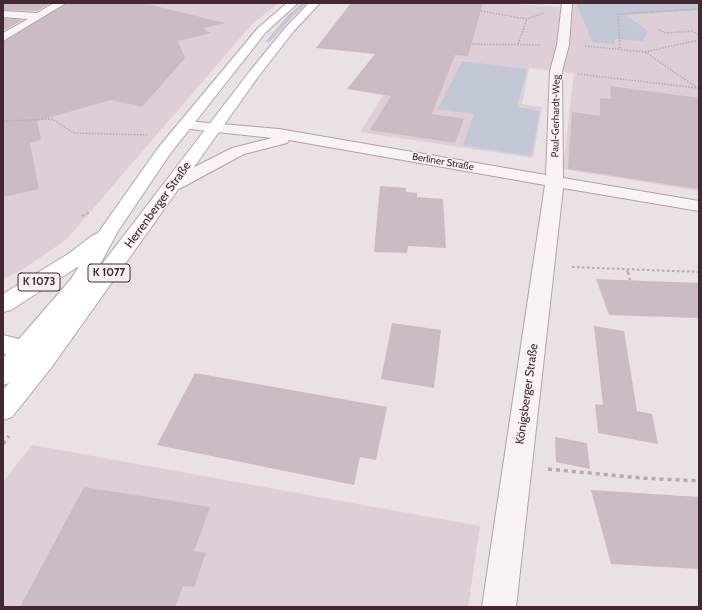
<!DOCTYPE html>
<meta charset="utf-8">
<style>
body{margin:0}
#map{position:relative;width:702px;height:610px;overflow:hidden;background:#eae1e5;font-family:Cabin,sans-serif}
canvas{display:block}
.frame{position:absolute;inset:0;border:4px solid #432834;pointer-events:none}
</style>
<div id="map">
<canvas width="702" height="610"></canvas>
<div class="frame"></div>
</div>
<script>
const context = document.querySelector('canvas').getContext('2d');
context.lineJoin = 'round';
function fillPath(path, color) { context.fillStyle = color; context.fill(path, 'evenodd'); }
const poly = rows => new Path2D(rows.map(r => 'M' + r).join(''));
function stroke(path, color, width, dash) { context.strokeStyle = color; context.lineWidth = width; context.lineCap = dash ? 'butt' : 'round'; context.setLineDash(dash || []); context.stroke(path); }
function write(font, color, halo, rows, align = 'center') {
  context.font = font + ' Cabin,sans-serif'; context.lineWidth = 3; context.setLineDash([]); context.textBaseline = 'middle'; context.strokeStyle = halo; context.fillStyle = color; for (const [text, x, y, turn = 0] of rows) {
    context.save(); context.translate(x, y); context.rotate((+turn || 0) * Math.PI / 180); context.textAlign = isNaN(turn) ? turn : align; if (halo) context.strokeText(text, 0, 0); context.fillText(text, 0, 0); context.restore();
  }
}
fillPath(poly([
 [66,3,279,3,252,24,67,239,25,268,3,279,3,42],
 [425,3,500,3,561,7,568,3,699,3,699,191,563,169,574,73,529,68,522,104,542,107,533,158,360,132,409,54,495,64,398,52],
 [32,445,480,526,468,607,3,607,3,482]
]), '#ddcfd5');
fillPath(poly([
 [302,3,307,3,291,18,270,42,265,42,289,14],
 [576,3,699,3,699,10,625,15,648,31,643,41,615,39,615,44,593,43],
 [462,61,527,69,517,107,540,111,531,156,463,145,474,114,438,109]
]), '#c2c8d5');
fillPath(poly([
 [3,3,51,3,37,11,3,10],
 [67,3,143,3,225,23,203,28,211,33,178,41,185,58,142,107,111,100,37,121,41,140,30,143,39,189,3,197,3,42],
 [351,3,483,3,468,56,455,55,432,114,464,119,455,143,370,130,391,96,347,89,375,54,316,48],
 [3,18,23,20,3,31],
 [610,86,699,98,699,189,568,169,572,112,600,116,600,98,611,99],
 [380,186,406,188,406,192,417,193,417,197,443,199,446,248,408,246,407,253,374,252],
 [596,279,699,283,699,318,609,315],
 [392,323,441,330,434,388,381,379],
 [594,326,624,331,637,411,652,414,658,444,598,433,595,404,603,405],
 [195,373,387,407,376,460,360,457,354,485,157,445],
 [555,437,587,443,590,469,556,462],
 [84,487,210,507,194,551,206,553,194,587,183,586,175,607,20,607],
 [591,490,699,497,699,569,611,564]
]), '#cbbbc2');
const minor = poly([
 [54,3,66,3,3,41,3,33,28,19,3,17,3,11,37,13,54,3],
 [562,3,572,3,569,45,562,71,563,178,699,201,699,211,563,188,516,607,482,607,545,185,289,140,287,143,244,154,181,188,175,189,169,188,166,184,169,180,232,148,272,138,181,128,179,125,181,122,186,121,279,129,546,175,550,71,557,45,562,3]
]);
const major = poly([
 [287,3,298,3,266,32,170,154,118,231,96,272,250,71,285,28,309,3,320,3,293,32,258,77,51,368,12,417,3,420,3,390,9,383,3,385,3,358,6,354,3,353,3,335,19,339,71,279,79,266,11,310,3,312,3,294,68,254,93,235,98,233,158,148,258,28,287,3]
]);
stroke(minor, '#b1a2a9', 2);
stroke(major, '#b7a0ab', 2);
stroke(poly([
 [530,3,544,4],
 [481,11,527,19,544,13],
 [659,30,666,33,692,31,699,35],
 [472,44,540,45],
 [518,44,527,19],
 [585,46,645,52,699,40],
 [620,48,618,14,699,9],
 [645,52,699,89],
 [578,74,697,88],
 [3,121,52,119,74,133,147,135]
]), '#b7abb0', 1.5, [1.5, 1.5]);
stroke(poly([
 [82,216,90,212],
 [572,267,699,272],
 [627,270,628,273]
]), '#b7abb0', 2, [2.5, 2.5]);
stroke(poly([
 [628,272,630,280]
]), '#b7abb0', 2.5, [3, 3]);
stroke(poly([
 [3,444,9,436],
 [548,469,641,478,699,481]
]), '#b7abb0', 3.5, [4, 4]);
fillPath(minor, '#f8f4f6');
fillPath(major, '#fff');
write('10px', '#432834', '#f8f1f4', [
 ["Paul-Gerhardt-Weg",556,116,-89],
 ["Berliner Straße",443,162,10]
]);
for (const [x, y, w] of [
 [109,273,42],
 [39,282,42]
]) { const box = new Path2D(); box.roundRect(x - w / 2, y - 9, w, 18, 3); context.fillStyle = '#f8f1f4'; context.fill(box); stroke(box, '#432834', 1); }
write('bold 11px', '#432834', null, [
 ["K 1077",109,273],
 ["K 1073",39,282]
]);
write('12px', '#432834', '#f8f1f4', [
 ["Herrenberger Straße",158,205,-54],
 ["Königsberger Straße",527,394,-82]
]);
</script>
